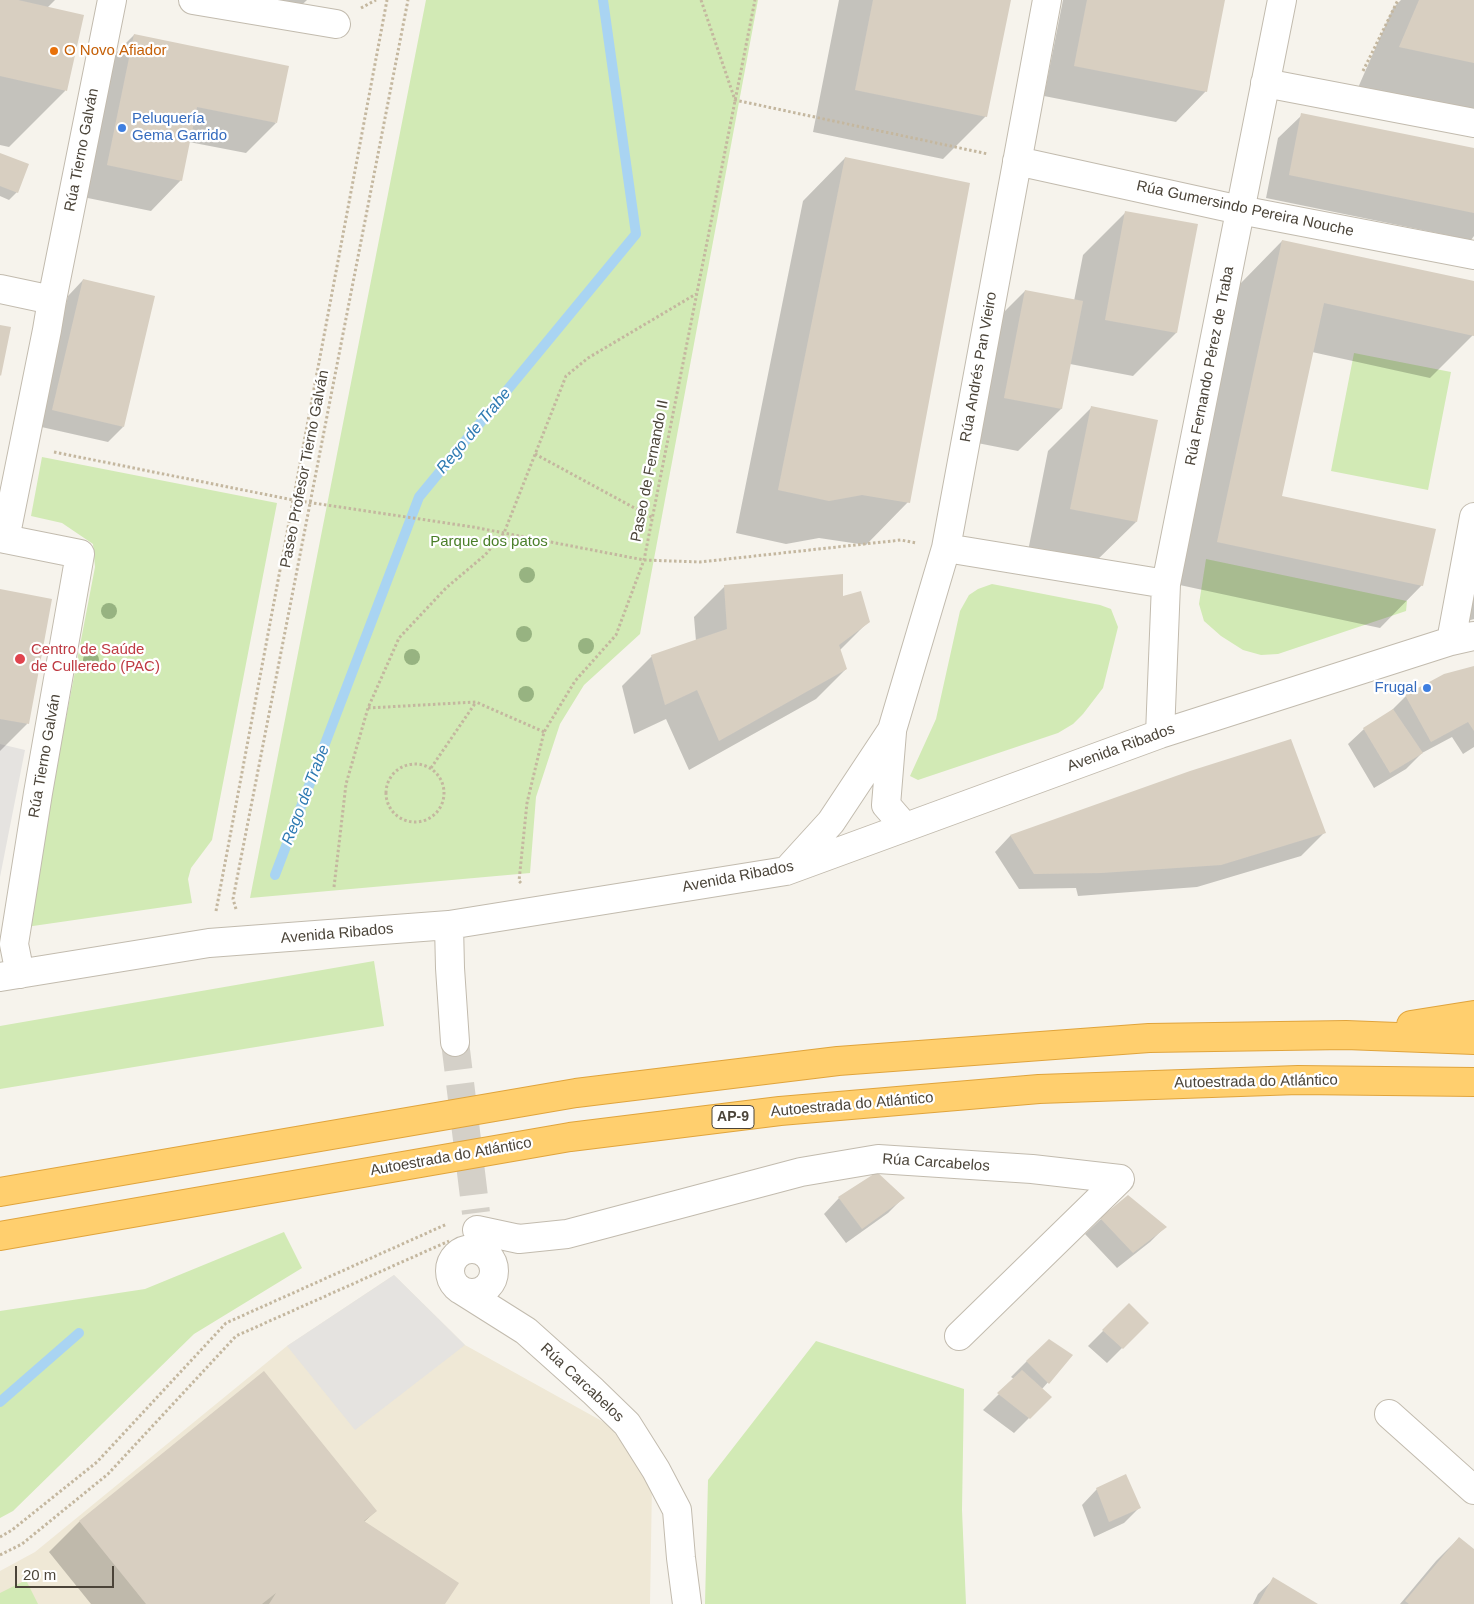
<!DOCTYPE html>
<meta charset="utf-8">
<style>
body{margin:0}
#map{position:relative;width:1474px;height:1604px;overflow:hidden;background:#f6f3ec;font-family:Helvetica,sans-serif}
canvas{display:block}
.scale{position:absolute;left:15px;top:1566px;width:99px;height:22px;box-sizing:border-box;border:2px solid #4b4439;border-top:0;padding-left:6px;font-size:15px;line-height:18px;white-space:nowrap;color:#4b4439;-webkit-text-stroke:4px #fff;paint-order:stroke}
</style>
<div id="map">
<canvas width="1474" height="1604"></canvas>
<div class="scale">20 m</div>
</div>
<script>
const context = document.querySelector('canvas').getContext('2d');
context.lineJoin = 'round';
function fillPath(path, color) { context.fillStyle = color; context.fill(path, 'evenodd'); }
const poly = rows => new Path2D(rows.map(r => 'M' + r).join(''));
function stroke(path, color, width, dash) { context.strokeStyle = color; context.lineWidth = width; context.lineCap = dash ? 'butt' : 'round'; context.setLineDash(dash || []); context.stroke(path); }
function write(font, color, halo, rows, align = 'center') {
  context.font = font + ' Helvetica,sans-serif'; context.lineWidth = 4.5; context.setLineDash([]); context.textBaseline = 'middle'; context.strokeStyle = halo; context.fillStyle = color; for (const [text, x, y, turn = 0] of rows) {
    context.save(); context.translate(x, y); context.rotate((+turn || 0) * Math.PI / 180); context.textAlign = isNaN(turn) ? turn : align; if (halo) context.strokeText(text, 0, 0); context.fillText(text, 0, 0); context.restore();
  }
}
fillPath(poly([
 [394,1275,465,1345,609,1425,652,1484,650,1604,0,1604,0,1571,35,1552,287,1346]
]), '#efe8d6');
fillPath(poly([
 [426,0,758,0,640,634,584,685,560,724,536,797,530,873,250,898],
 [1354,353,1451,372,1428,490,1331,471],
 [42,457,277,503,212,840,191,868,188,879,192,903,26,927,95,567,93,544,62,523,31,516],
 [1206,559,1407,601,1406,611,1278,654,1261,655,1243,650,1221,636,1204,621,1199,604],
 [992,584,1100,605,1111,609,1118,627,1103,688,1083,714,1073,724,1058,733,918,780,910,776,936,719,960,611,969,595,978,589],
 [374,961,384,1026,0,1089,0,1026],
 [284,1232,302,1268,194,1334,13,1511,0,1518,0,1311,145,1289],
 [816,1341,964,1389,962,1510,966,1604,705,1604,708,1480],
 [26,1580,38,1604,0,1604,0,1593]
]), '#d2eab5');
fillPath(poly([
 [0,744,25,750,0,877],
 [394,1275,465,1345,355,1430,287,1346]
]), '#e5e3e0');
fillPath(poly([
 [0,0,55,0,47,8,82,16,65,91,9,147,0,145],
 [190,0,307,0,286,20],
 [839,0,1009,0,986,116,943,159,813,132],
 [1063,0,1224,0,1206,91,1176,122,1044,96],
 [1401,0,1474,0,1474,114,1357,90,1393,8],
 [134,35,276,123,246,153,189,142,181,180,151,211,78,196,104,65],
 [1302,115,1474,149,1474,236,1471,240,1266,198,1278,138],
 [0,154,17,192,9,200,0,196],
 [845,158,908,502,866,545,819,538,786,544,736,533,803,201],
 [1126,212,1196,225,1176,333,1133,376,1070,364,1061,409,1018,451,962,440,982,334,1025,291,1074,301,1083,255],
 [1282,241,1474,282,1473,335,1430,378,1312,352,1280,497,1422,585,1380,628,1175,584,1240,284],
 [83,280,123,427,108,442,37,426,68,296],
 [1091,408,1136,522,1093,564,1028,551,1048,451],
 [1474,575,1474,619,1464,622],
 [724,587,842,598,868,622,839,651,846,669,816,699,689,770,666,719,634,734,622,686,652,656,696,641,694,617],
 [0,590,27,724,0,751],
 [1474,667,1474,747,1463,754,1452,737,1422,753,1406,769,1374,788,1348,744,1364,729,1390,712,1406,696],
 [1082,810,1324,833,1301,856,1197,887,1078,896,1076,888,1019,889,995,852,1010,836],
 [877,1174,903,1198,888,1213,846,1243,824,1214,839,1198],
 [1101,1219,1165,1227,1150,1242,1117,1268,1085,1234],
 [1129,1305,1147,1323,1107,1363,1088,1346],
 [1072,1355,1042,1389,1050,1397,1014,1433,983,1410,1014,1379,1011,1377,1027,1361],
 [264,1373,376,1511,364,1522,443,1604,91,1604,49,1552,79,1522],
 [1097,1489,1139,1508,1124,1523,1094,1537,1082,1505],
 [1459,1538,1474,1551,1474,1604,1400,1604,1436,1561],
 [1274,1579,1316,1604,1253,1604,1258,1594]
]), '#0003');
stroke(poly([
 [275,875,419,497,636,234,603,0],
 [0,1402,79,1333]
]), '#a9d4f2', 10);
fillPath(poly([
 [0,0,18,0,84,15,67,91,0,76],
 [873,0,1011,0,987,117,855,90],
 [1087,0,1225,0,1207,92,1074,66],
 [1419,0,1474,0,1474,63,1399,47],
 [134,34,289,66,277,123,197,107,182,181,107,165],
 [1301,113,1474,148,1474,213,1289,175],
 [0,153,29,164,18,193,0,186],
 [845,157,970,183,910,503,862,495,829,501,778,490],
 [1125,211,1198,224,1177,333,1105,320],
 [1282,240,1474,281,1474,336,1324,303,1282,496,1436,529,1423,586,1217,542],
 [83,279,155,296,124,427,52,410],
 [1025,290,1083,301,1062,409,1004,398],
 [0,325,11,327,1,376,0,375],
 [1091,406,1158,420,1137,522,1070,509],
 [843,574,843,596,861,591,870,622,839,645,847,669,719,741,697,690,665,705,651,655,727,629,724,585],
 [0,589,52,599,29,724,0,719],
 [1474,666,1474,731,1468,722,1431,742,1405,695,1444,674],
 [1393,709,1423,753,1390,773,1363,728],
 [1291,739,1326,833,1221,865,1101,873,1034,874,1010,835,1190,771],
 [877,1172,905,1198,862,1229,838,1197],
 [1128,1195,1167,1227,1133,1253,1100,1218],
 [1129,1303,1149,1323,1123,1349,1102,1330],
 [1049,1339,1073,1355,1049,1384,1026,1361],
 [1022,1370,1052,1397,1030,1419,997,1393],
 [264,1371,377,1511,364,1521,459,1583,445,1604,269,1604,276,1593,262,1604,146,1604,79,1521],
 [1126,1474,1141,1508,1109,1522,1096,1488],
 [1459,1537,1474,1549,1474,1604,1409,1604,1405,1601],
 [1273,1577,1318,1604,1258,1604]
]), '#d8cfc1');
stroke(poly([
 [455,1042,476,1213]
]), '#d4d0c8', 28, [28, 14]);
const minor = poly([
 [193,0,336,24],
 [1265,83,1474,123],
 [1017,161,1240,210,1474,255],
 [0,289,52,300,47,330,5,539],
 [52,300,112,0],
 [0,538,80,554,38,793,14,944,20,974],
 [946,548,1166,584],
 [1451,641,1474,517],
 [892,732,886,805,905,827],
 [1160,734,1166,584,1282,0],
 [790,867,831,822,892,730,946,548,1047,0],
 [449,925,450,968,455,1042],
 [0,977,209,943,449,925,786,871,1160,734,1451,641,1474,636],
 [477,1230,519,1239,567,1234,801,1172,878,1159,1032,1169,1120,1179,959,1336],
 '450 1271a22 22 0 1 1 44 0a22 22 0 1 1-44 0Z',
 [461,1290,526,1331,593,1391,627,1424,656,1470,677,1510,681,1558,687,1604],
 [1389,1414,1474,1490]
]);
const highway = poly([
 [1411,1025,1474,1015],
 [0,1192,576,1093,838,1061,1149,1038,1346,1035,1474,1040],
 [0,1236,570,1137,780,1111,1039,1089,1298,1080,1474,1082]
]);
stroke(minor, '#c2bbae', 30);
stroke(highway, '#e0a43c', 30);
stroke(poly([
 [701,0,735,100,988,154],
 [361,8,376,0],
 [1363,71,1398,0],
 [54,452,293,500,473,527,644,560,700,562,901,540,916,543],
 [535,454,653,518],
 [368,708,476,702,544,732],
 '386 793a29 29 0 1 1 58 0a29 29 0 1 1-58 0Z',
 [431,768,476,702],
 [521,883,519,881,527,803,544,732,575,681,616,635,644,560,755,0],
 [334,887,346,784,368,708,399,638,446,588,485,555,504,533,566,376,588,358,696,294],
 [236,909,233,899,408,0],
 [216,911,387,0],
 [0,1537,12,1530,97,1462,226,1323,447,1224],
 [0,1555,22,1544,108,1474,236,1336,449,1241]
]), '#c4b79f', 3, [2.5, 2.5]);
stroke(minor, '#fff', 28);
stroke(highway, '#ffcf6e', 28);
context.fillStyle = '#97b381';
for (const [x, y] of [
 [527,575],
 [109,611],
 [524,634],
 [586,646],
 [412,657],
 [91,660],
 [526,694]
]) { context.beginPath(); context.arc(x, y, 8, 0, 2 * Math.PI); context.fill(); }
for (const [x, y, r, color] of [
 [54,51,5,"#e8710a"],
 [122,128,5,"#3f7fe0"],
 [20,659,6,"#e0444e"],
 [1427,688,5,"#3f7fe0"]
]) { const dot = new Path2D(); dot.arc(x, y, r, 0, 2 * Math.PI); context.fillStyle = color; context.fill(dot); stroke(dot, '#fff', 2); }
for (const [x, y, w] of [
 [733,1117,42]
]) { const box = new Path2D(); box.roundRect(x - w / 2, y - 11.5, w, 23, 4); context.fillStyle = '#fff'; context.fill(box); stroke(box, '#4b4439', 1); }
write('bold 14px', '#4b4439', null, [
 ["AP-9",733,1117]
]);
write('15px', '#c56008', '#fff', [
 ["O Novo Afiador",64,51]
], 'left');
write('15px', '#366cbe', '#fff', [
 ["Peluquería",132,119],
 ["Gema Garrido",132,136],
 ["Frugal",1417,688,"right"]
], 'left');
write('15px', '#4b4439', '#fff', [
 ["Rúa Tierno Galván",82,150,-79],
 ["Rúa Gumersindo Pereira Nouche",1245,209,12],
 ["Rúa Fernando Pérez de Traba",1210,366,-79],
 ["Rúa Andrés Pan Vieiro",979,367,-80],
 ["Paseo Profesor Tierno Galván",305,469,-79],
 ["Paseo de Fernando II",650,471,-79],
 ["Avenida Ribados",1121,748,-20],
 ["Rúa Tierno Galván",45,756,-80],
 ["Avenida Ribados",738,877,-11],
 ["Avenida Ribados",337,934,-5],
 ["Autoestrada do Atlántico",1256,1082,-1],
 ["Autoestrada do Atlántico",852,1105,-5],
 ["Autoestrada do Atlántico",451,1157,-10],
 ["Rúa Carcabelos",936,1163,4],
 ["Rúa Carcabelos",582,1383,43]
]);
write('15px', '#4a7f2a', '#fff', [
 ["Parque dos patos",489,542]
]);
write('15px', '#be3a42', '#fff', [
 ["Centro de Saúde",31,650],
 ["de Culleredo (PAC)",31,667]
], 'left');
write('italic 16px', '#2e7ab2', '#fff', [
 ["Rego de Trabe",474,431,-50],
 ["Rego de Trabe",306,795,-69]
]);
</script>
